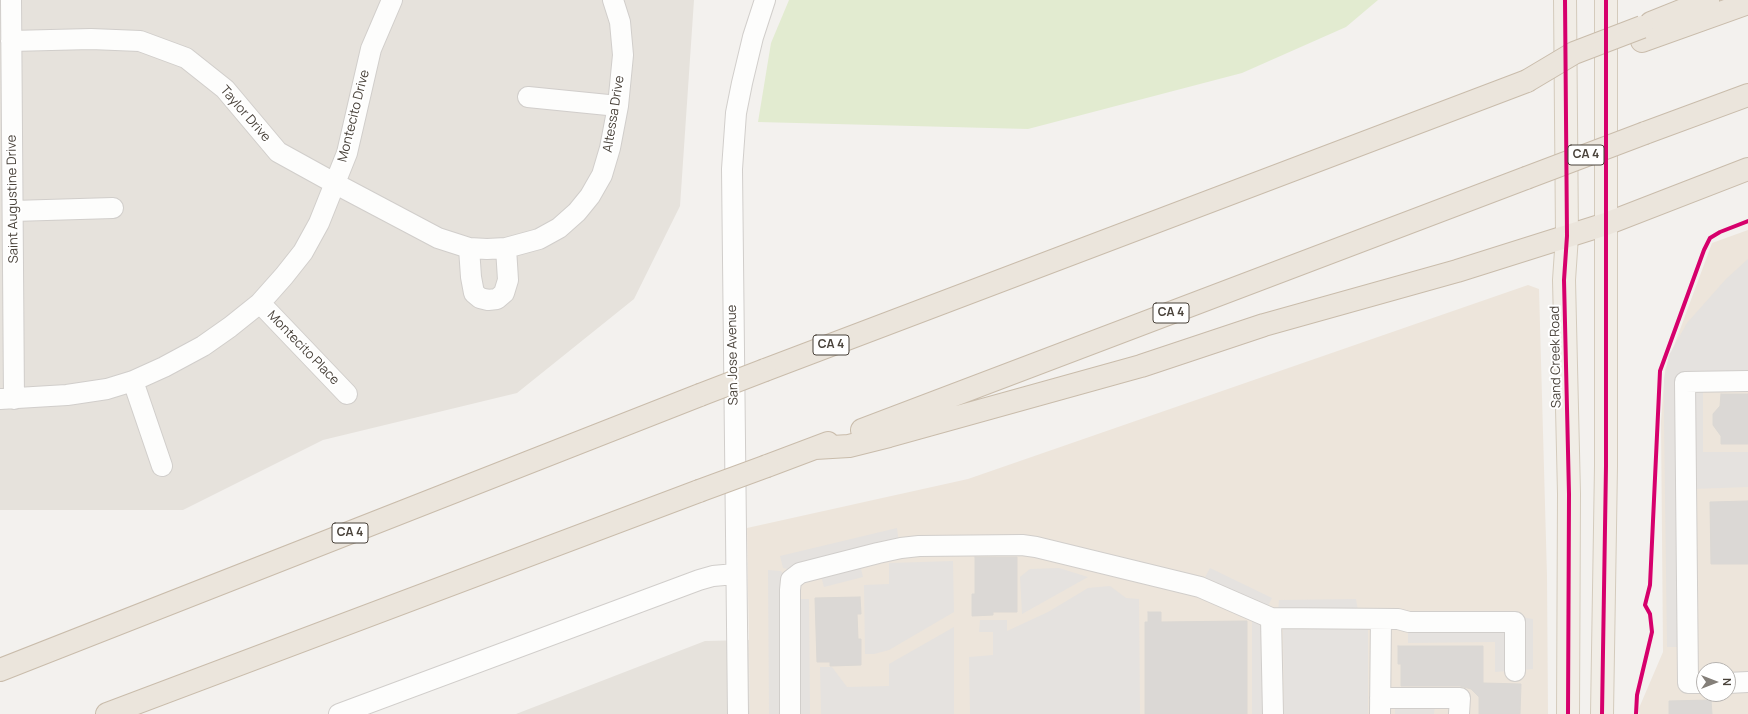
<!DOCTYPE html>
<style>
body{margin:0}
#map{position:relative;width:1748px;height:714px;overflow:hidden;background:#f3f1ee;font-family:Manrope,sans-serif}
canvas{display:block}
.north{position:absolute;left:1696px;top:662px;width:40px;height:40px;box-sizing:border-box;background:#fff;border:1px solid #b6b3b0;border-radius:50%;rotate:90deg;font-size:11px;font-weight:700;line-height:16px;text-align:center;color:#49423a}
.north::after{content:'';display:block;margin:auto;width:14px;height:18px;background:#847f79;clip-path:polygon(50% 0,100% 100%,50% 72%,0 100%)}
</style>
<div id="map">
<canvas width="1748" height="714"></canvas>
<div class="north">N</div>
</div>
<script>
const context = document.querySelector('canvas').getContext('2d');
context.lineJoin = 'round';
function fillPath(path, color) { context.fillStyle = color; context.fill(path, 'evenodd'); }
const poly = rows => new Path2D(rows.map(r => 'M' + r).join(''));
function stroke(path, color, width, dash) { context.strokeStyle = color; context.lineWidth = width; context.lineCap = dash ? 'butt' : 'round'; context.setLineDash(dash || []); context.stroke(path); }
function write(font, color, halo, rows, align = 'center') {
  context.font = font + ' Manrope,sans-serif'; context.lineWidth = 4; context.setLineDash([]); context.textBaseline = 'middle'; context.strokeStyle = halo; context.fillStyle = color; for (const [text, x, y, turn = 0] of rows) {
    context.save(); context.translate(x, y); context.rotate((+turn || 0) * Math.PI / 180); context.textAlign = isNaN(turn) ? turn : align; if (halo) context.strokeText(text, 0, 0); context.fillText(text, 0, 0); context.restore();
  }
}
fillPath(poly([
 [0,0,694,0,680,206,634,299,517,393,323,440,183,510,0,510],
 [749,640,750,714,516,714,705,641]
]), '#e6e2dc');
fillPath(poly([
 [1748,230,1748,714,1639,714,1639,708,1663,652,1661,421,1665,370,1712,243],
 [1704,670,1728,670,1728,694,1704,694],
 [1528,285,1539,289,1547,576,1548,714,750,714,747,528,968,479]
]), '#ede5db');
fillPath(poly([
 [789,0,1378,0,1346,27,1242,73,1028,129,758,122,771,43]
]), '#e2ebd0');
fillPath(poly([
 [1748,259,1748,389,1703,390,1703,452,1748,452,1748,487,1693,489,1695,647,1667,647,1664,421,1664,379,1669,355,1687,323,1726,279],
 [897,528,899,544,858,556,863,577,824,587,821,576,783,568,780,556],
 [953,561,954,612,889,650,874,654,865,654,864,585,889,584,889,563],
 [1059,568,1088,577,1022,614,1020,577,1030,569],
 [1210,568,1272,598,1264,614,1201,585],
 [768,570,781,571,799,599,809,599,810,714,769,714],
 [1110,586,1126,598,1139,599,1140,714,970,714,969,657,993,655,993,632,979,632,980,620,1007,620,1007,631,1048,612,1088,588],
 [1356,599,1358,611,1368,626,1368,714,1284,714,1283,627,1278,612,1279,600],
 [1521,617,1533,619,1533,669,1495,672,1495,642,1408,643,1408,625],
 [1252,621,1268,621,1269,714,1252,714],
 [954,627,954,714,821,714,820,667,832,667,847,687,889,686,889,664],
 [1435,705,1434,714,1395,714,1395,707]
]), '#e5e2df');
const building = poly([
 [1721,394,1748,394,1748,444,1721,444,1721,436,1713,425,1713,414,1720,406,1721,394],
 [1748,501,1748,564,1711,564,1710,502,1748,501],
 [975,557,1017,557,1017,612,993,612,993,615,972,616,972,594,975,594,975,557],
 [860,597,861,614,857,614,858,639,861,639,861,665,830,666,830,662,817,662,815,598,860,597],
 [1148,612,1161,612,1161,622,1247,621,1247,714,1145,714,1145,622,1148,622,1148,612],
 [1398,646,1483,646,1483,683,1521,684,1520,714,1479,714,1479,697,1471,689,1460,686,1401,686,1401,664,1398,664,1398,646],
 [1711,700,1712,714,1669,714,1669,701,1711,700]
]);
fillPath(building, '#dbd8d5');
stroke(building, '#dbd8d4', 1);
const minor = poly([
 [11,0,14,399],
 [11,41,91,39,140,41,186,58,225,89,278,152,336,184,438,238,469,248,487,249,506,248,539,239,559,228,577,212,590,196,602,175,610,148,618,106,623,55,620,22,613,0],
 [528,97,618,106],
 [13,211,113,208],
 [469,248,471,277,474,293,480,298,488,300,497,299,504,293,508,280,506,248],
 [260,303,347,394],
 [133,381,162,466],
 [0,399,67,395,107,389,133,381,164,367,203,346,230,327,260,303,284,276,303,252,319,223,347,153,371,49,392,0],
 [1271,618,1273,714],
 [1704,683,1688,683,1685,382,1748,381],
 [1728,683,1748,682],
 [1380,698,1460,698,1459,714],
 [339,714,699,580,713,576,735,574],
 [738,714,732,169,736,113,742,83,753,37,765,0],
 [790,714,790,590,791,580,800,573,878,553,901,548,919,546,1022,545,1036,547,1200,587,1271,618,1398,619,1409,622,1515,622,1515,671],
 [1380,714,1381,619]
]);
const major = poly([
 [1565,0,1567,236,1564,280,1569,494,1568,714],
 [1602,714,1606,466,1606,0]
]);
const highway = poly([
 [1651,23,1708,0],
 [1642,41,1748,3],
 [1645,133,1748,95],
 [765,370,1527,81],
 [862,430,1526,178],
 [815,448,849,446,889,436,1141,366,1264,325,1457,271,1606,224,1748,169],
 [767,466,828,443],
 [0,670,700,395],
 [107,714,699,491]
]);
stroke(minor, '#d1cecb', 22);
stroke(major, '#d4cbbc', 24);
stroke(highway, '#c9bcab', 24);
stroke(minor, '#fdfdfc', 20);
stroke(major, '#f1ede6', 22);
stroke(highway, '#ebe5dc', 22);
const highwayBridge = poly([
 [1527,81,1574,53,1642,27],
 [1526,178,1645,133],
 [700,395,765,370],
 [699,491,767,466]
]);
stroke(highwayBridge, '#c9bcab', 24, []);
stroke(highwayBridge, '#ebe5dc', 22);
stroke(poly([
 [1565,0,1567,236,1564,280,1569,494,1568,714],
 [1602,714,1606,466,1606,0],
 [1636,714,1637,695,1652,632,1650,614,1645,605,1650,585,1660,371,1704,250,1710,238,1720,232,1748,221]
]), '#d6006c', 4);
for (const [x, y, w] of [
 [1586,155,36],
 [1171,313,36],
 [831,345,36],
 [350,533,36]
]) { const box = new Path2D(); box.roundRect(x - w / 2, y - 10, w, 20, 3); context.fillStyle = '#fff'; context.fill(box); stroke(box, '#49423a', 1); }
write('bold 12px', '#49423a', null, [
 ["CA 4",1586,155],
 ["CA 4",1171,313],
 ["CA 4",831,345],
 ["CA 4",350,533]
]);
write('13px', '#49423a', '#fff', [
 ["Taylor Drive",245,114,49],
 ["Altessa Drive",614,114,-81],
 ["Montecito Drive",354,116,-76],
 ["Saint Augustine Drive",13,199,-91],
 ["Montecito Place",303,348,46],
 ["San Jose Avenue",733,355,-91],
 ["Sand Creek Road",1556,357,-91]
]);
</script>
